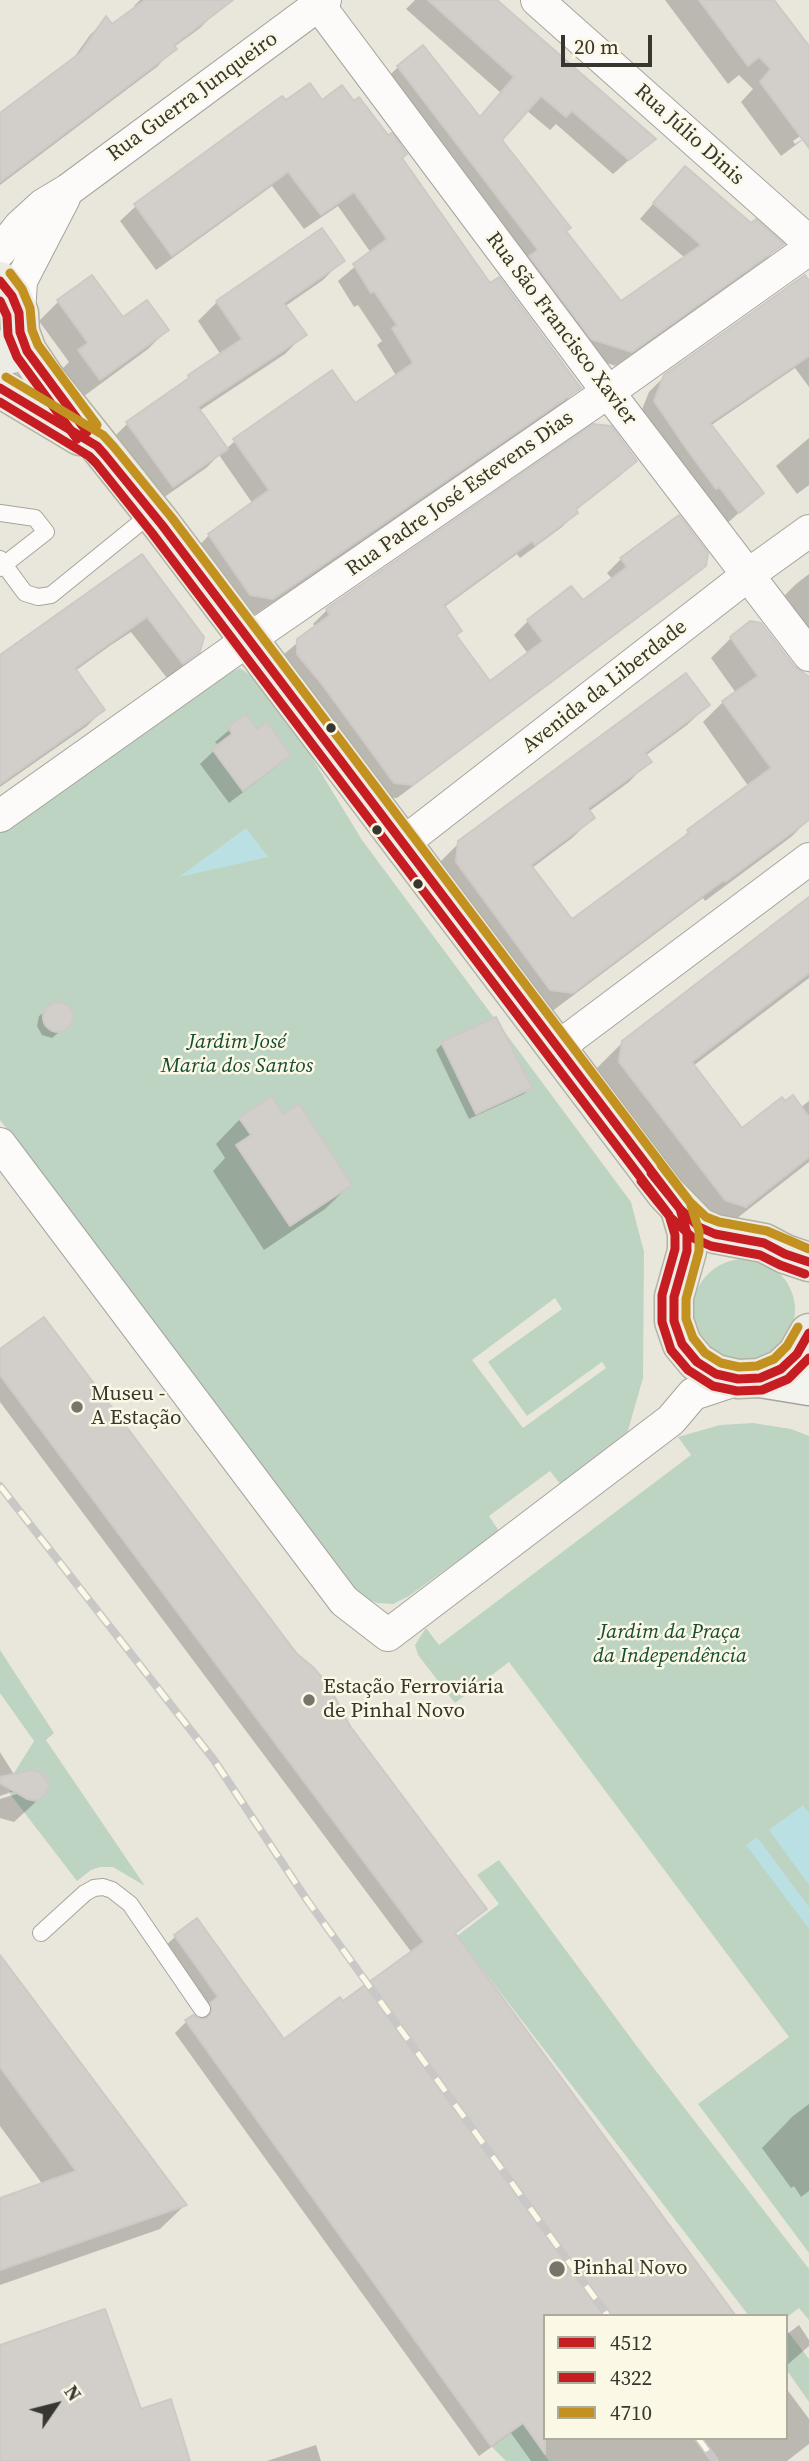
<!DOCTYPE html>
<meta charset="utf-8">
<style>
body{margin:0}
#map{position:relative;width:809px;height:2461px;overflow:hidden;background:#e9e7dc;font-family:"Source Serif 4",serif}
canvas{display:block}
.legend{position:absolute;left:543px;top:2314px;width:245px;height:126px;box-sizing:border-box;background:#fbf8e5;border:2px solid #adab9c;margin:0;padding:9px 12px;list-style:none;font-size:21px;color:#38372f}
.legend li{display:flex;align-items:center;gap:14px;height:35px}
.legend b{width:35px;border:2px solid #adab9c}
.north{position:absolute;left:21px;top:2370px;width:70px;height:70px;-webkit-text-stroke:5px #fbf8e5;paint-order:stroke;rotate:55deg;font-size:19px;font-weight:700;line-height:28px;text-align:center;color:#38372f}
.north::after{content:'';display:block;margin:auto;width:24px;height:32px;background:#38372f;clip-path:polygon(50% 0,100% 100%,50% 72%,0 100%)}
.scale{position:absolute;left:561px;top:35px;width:91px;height:32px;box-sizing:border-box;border:4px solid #38372f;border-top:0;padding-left:9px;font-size:21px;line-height:24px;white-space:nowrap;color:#38372f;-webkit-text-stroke:5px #fbf8e5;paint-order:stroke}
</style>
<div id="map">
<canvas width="809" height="2461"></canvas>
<ul class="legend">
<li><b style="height:9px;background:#c61d23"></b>4512</li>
<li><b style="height:9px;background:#c61d23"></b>4322</li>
<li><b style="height:9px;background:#c29120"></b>4710</li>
</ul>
<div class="north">N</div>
<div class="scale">20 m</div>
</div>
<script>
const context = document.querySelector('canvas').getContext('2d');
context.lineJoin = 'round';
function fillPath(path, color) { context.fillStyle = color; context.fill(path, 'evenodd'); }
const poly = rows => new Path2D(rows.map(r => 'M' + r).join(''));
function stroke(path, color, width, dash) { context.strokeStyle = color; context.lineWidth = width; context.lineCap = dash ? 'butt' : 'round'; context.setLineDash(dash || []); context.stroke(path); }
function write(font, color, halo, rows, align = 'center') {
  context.font = font + ' "Source Serif 4",serif'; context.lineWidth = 5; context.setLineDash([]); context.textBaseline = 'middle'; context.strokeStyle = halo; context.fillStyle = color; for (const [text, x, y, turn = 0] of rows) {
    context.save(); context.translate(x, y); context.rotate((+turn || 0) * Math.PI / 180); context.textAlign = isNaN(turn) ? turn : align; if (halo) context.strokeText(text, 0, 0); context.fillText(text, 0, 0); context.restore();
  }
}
fillPath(poly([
 [240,668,253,677,309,753,362,840,631,1202,644,1252,643,1378,627,1434,561,1485,550,1471,489,1516,499,1531,409,1596,393,1604,377,1603,362,1597,0,1120,0,831,227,674],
 [555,1298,562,1309,488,1362,527,1416,602,1362,606,1368,523,1428,472,1360],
 '693 1310a51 51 0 1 1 102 0a51 51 0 1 1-102 0Z',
 [753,1423,791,1429,809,1436,809,2253,698,2104,789,2037,509,1662,455,1703,418,1655,415,1645,426,1628,439,1645,691,1455,678,1437,720,1425],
 [0,1650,54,1733,46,1740,145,1886,113,1867,100,1867,91,1870,77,1881,10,1794,9,1781,34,1741,0,1693],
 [499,1860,639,2049,809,2269,809,2320,799,2308,786,2318,786,2316,749,2316,457,1936,499,1904,477,1875],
 [786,2329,809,2359,809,2402,786,2369],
 [523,2423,549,2461,506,2461,491,2446]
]), '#bed4c3');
fillPath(poly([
 [246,828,268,857,179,877],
 [803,1805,809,1813,809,1885,769,1830],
 [757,1837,809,1907,809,1929,746,1845]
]), '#bae0e4');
fillPath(poly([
 [140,0,208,0,217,11,200,28,174,47,158,66,0,185,0,115,70,63,90,35,106,19,111,26,136,8,134,6],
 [415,0,495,0,653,139,613,174,556,124,550,130,526,110,499,140,564,232,620,303,685,258,640,219,670,184,751,225,781,245,766,259,616,366,576,353,383,82,398,67,479,118,501,93,406,9],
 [665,0,772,0,809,50,809,130,793,141,795,144,809,135,781,156,741,102,753,89,739,75,728,84],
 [322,102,400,159,490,285,578,388,563,404,256,614,235,610,194,551,209,535,253,504,219,455,206,468,153,505,108,443,127,424,177,388,189,377,221,355,198,321,217,302,342,261,323,280,284,307,304,335,285,354,199,411,226,449,235,441,355,406,397,377,377,345,382,341,358,305,354,307,338,281,371,253,338,206,304,229,272,186,156,270,120,221,136,206,285,103],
 [809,279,809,387,795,368,710,426,761,493,723,527,639,417,649,392,665,376],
 [58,302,123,319,167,330,148,349,80,399,60,371,69,362,39,321],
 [809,438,809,485,797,494,776,466],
 [635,461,621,475,575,511,576,513,562,527,520,558,517,554,443,608,454,636,489,684,529,655,514,635,528,621,583,602,613,580,607,573,621,559,704,565,689,580,397,798,380,797,283,655,316,627,313,624,327,610],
 [141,557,198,651,182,667,167,678,131,632,111,645,75,671,103,710,87,726,0,787,0,657],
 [809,574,809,673,764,616,796,584],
 [731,638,793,668,809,680,809,819,791,837,705,901,703,898,551,1012,438,864,459,843,708,705,687,725,645,756,649,761,629,782,588,812,593,818,572,838,532,868,572,921,673,847,689,831,749,787,703,722,723,702,736,693,711,658],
 [246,716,257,732,289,755,275,768,229,803,200,764,219,746,215,742],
 [809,899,809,978,693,1066,742,1130,785,1103,800,1108,809,1101,809,1162,718,1233,595,1070,623,1042],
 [55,1004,65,1006,71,1015,69,1024,52,1038,42,1035,37,1026,39,1016],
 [442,1044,530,1088,524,1094,469,1119,436,1050],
 [283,1116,350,1185,325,1209,264,1250,213,1171,225,1158,216,1144,240,1119],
 [0,1351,349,1727,484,1908,454,1934,545,2316,545,2438,786,2438,786,2388,809,2419,809,2444,787,2461,531,2461,511,2433,479,2456,175,2033,187,2021,202,2021,164,1947,176,1936,284,2042,342,2003,412,1953,0,1402],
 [0,1752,15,1776,40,1798,14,1822,0,1818,0,1799,20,1793,11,1792,0,1796],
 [0,1958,185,2205,160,2229,0,2285,0,2200,43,2185,0,2126],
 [809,2104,809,2191,801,2197,794,2186,791,2188,762,2148,793,2116],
 [799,2325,809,2340,809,2346,786,2366,786,2335],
 [316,2445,321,2461,267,2461]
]), '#0003');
const building = poly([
 [145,0,233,0,174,45,177,49,0,182,0,113,80,53,106,16,112,24,145,0],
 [428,0,497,0,656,139,629,160,572,111,566,117,541,96,502,140,571,228,566,231,621,301,701,245,653,203,685,166,751,223,756,219,784,244,632,352,591,339,529,256,538,250,397,66,423,45,480,117,514,77,428,0],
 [699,0,774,0,809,46,809,148,760,82,771,69,759,57,748,66,699,0],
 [310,83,322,100,342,85,354,101,359,97,388,135,392,133,407,154,402,158,490,283,499,277,581,388,273,599,250,595,208,534,269,490,233,439,332,370,355,403,413,363,392,328,397,325,374,291,371,293,353,264,387,239,354,192,321,215,288,172,172,256,134,204,282,96,286,100,310,83],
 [322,228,345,261,284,303,307,335,198,407,228,449,173,487,126,422,189,378,188,375,242,339,216,301,322,228],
 [92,275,123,317,147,300,169,330,100,380,78,350,88,343,57,300,92,275],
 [805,275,809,281,809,356,710,423,764,493,739,513,719,487,716,489,688,451,654,401,664,375,805,275],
 [593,424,611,426,637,461,576,509,578,513,535,545,532,541,444,605,462,631,456,635,490,681,543,641,527,620,571,586,583,600,627,567,620,558,679,515,708,553,706,566,413,785,394,783,321,683,297,654,297,639,330,615,326,609,593,424],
 [142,554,204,637,200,652,183,664,147,617,75,668,105,710,0,784,0,655,142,554],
 [750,621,761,623,794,666,809,677,809,820,725,882,724,880,573,993,550,990,456,862,458,841,686,673,710,705,645,753,652,762,588,808,595,818,531,865,572,919,689,833,687,830,771,768,722,701,758,676,730,637,750,621],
 [246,714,257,729,267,722,291,755,243,791,212,749,232,734,228,727,246,714],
 [809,897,809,973,692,1062,742,1128,782,1097,785,1101,793,1095,809,1117,809,1157,746,1207,725,1200,619,1062,622,1041,809,897],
 '43 1017a15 15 0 1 1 30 0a15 15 0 1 1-30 0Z',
 [496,1017,532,1088,476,1114,441,1042,496,1017],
 [272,1096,283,1114,299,1104,352,1185,290,1226,236,1145,251,1135,239,1118,272,1096],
 [44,1317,297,1654,313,1667,329,1686,350,1726,487,1909,455,1933,736,2316,545,2316,545,2454,523,2423,491,2446,185,2020,193,2015,202,2019,208,2017,212,2009,210,2003,218,1997,174,1935,197,1918,284,2039,340,1997,343,2001,424,1942,0,1375,0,1349,44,1317],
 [32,1770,42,1773,49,1786,45,1795,37,1801,27,1799,0,1783,0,1777,32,1770],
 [0,1955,187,2205,0,2270,0,2198,76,2171,0,2067,0,1955],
 [105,2309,141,2409,171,2399,190,2461,0,2461,0,2345,105,2309]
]);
fillPath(building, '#d2ceca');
stroke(building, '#cec9c6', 2);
const lane = poly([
 [0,513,35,518,46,532,0,568],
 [0,559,25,593,38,597,51,595,152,513],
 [41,1933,85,1893,94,1888,103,1887,112,1890,130,1904,202,2009]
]);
const street = poly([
 [315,0,608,392,809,655],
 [537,0,809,242],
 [0,251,20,226,43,205,68,190,325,0],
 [19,313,21,281,64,198],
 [0,816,248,640,608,392,809,249],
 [402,844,748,575,809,531],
 [557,1048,809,859],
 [0,1144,344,1601,388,1635,671,1420,693,1394,738,1379]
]);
const secondary = poly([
 [760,1378,809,1386]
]);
const primary = poly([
 [0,281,12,296,19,313,20,332,12,354],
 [20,332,27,351,45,378,162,525,666,1193,699,1227,715,1234,764,1243,785,1254,809,1262],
 [0,388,80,436],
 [680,1209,687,1233,687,1251,674,1297,674,1321,682,1344,697,1362,716,1374,738,1379,760,1378,781,1369,797,1354,809,1333]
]);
stroke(lane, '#a6a49d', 18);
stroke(street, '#a6a49d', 34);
stroke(secondary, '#a6a49d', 41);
stroke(primary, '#b2b3a2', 41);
stroke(lane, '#fcfbfa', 16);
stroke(street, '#fcfbfa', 32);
stroke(secondary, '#f3f4ef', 38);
stroke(primary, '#ecece4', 38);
const rail = poly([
 [0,1486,214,1760,307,1900,608,2316],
 [698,2438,715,2461]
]);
stroke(rail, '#c9c8c6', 8);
stroke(rail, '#fbf8e5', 5, [16]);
stroke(poly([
 [0,281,12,296,19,313,20,332,27,351,87,432],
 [0,388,97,446,105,455,162,525,680,1209,687,1233,687,1251,674,1297,674,1321,682,1344,697,1362,716,1374,738,1379,760,1378,781,1369,797,1354,809,1333],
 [651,1173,680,1209,699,1227,715,1234,764,1243,785,1254,809,1262]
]), '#c61d23', 9);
stroke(poly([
 [0,301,7,316,8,335,17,357,77,439],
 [0,402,89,456,96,463,152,533,669,1215,675,1235,675,1249,662,1295,662,1322,671,1350,688,1370,713,1386,737,1391,762,1390,788,1379,809,1358],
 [641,1181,670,1217,693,1238,711,1246,760,1255,780,1265,805,1274]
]), '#c61d23', 9);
stroke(poly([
 [10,273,22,289,30,308,32,330,38,345,97,425],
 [6,377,103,435,114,447,172,518,690,1202,699,1231,699,1251,686,1299,686,1319,693,1338,705,1353,721,1363,739,1367,757,1366,774,1359,787,1346,798,1327],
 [661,1165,689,1201,706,1217,719,1222,767,1231,809,1249]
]), '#c29120', 9);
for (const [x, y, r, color] of [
 [331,728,6,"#38372f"],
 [377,830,6,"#38372f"],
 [418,884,6,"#38372f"],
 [77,1407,7,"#76756c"],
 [309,1700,7,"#76756c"],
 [557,2269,9,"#76756c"]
]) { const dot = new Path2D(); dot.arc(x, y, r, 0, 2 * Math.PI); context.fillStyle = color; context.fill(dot); stroke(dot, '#fbf8e5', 2.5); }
write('21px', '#38372f', '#fbf8e5', [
 ["Rua Guerra Junqueiro",193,97,-36],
 ["Rua Júlio Dinis",689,135,42],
 ["Rua São Francisco Xavier",561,329,53],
 ["Rua Padre José Estevens Dias",460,494,-35],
 ["Avenida da Liberdade",605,687,-38]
]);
write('italic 21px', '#134b34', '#fbf8e5', [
 ["Jardim José",237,1043],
 ["Maria dos Santos",237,1067],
 ["Jardim da Praça",670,1633],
 ["da Independência",670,1657]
]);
write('21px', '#38372f', '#fbf8e5', [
 ["Museu -",91,1395],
 ["A Estação",91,1419],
 ["Estação Ferroviária",323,1688],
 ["de Pinhal Novo",323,1712],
 ["Pinhal Novo",573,2269]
], 'left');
</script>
